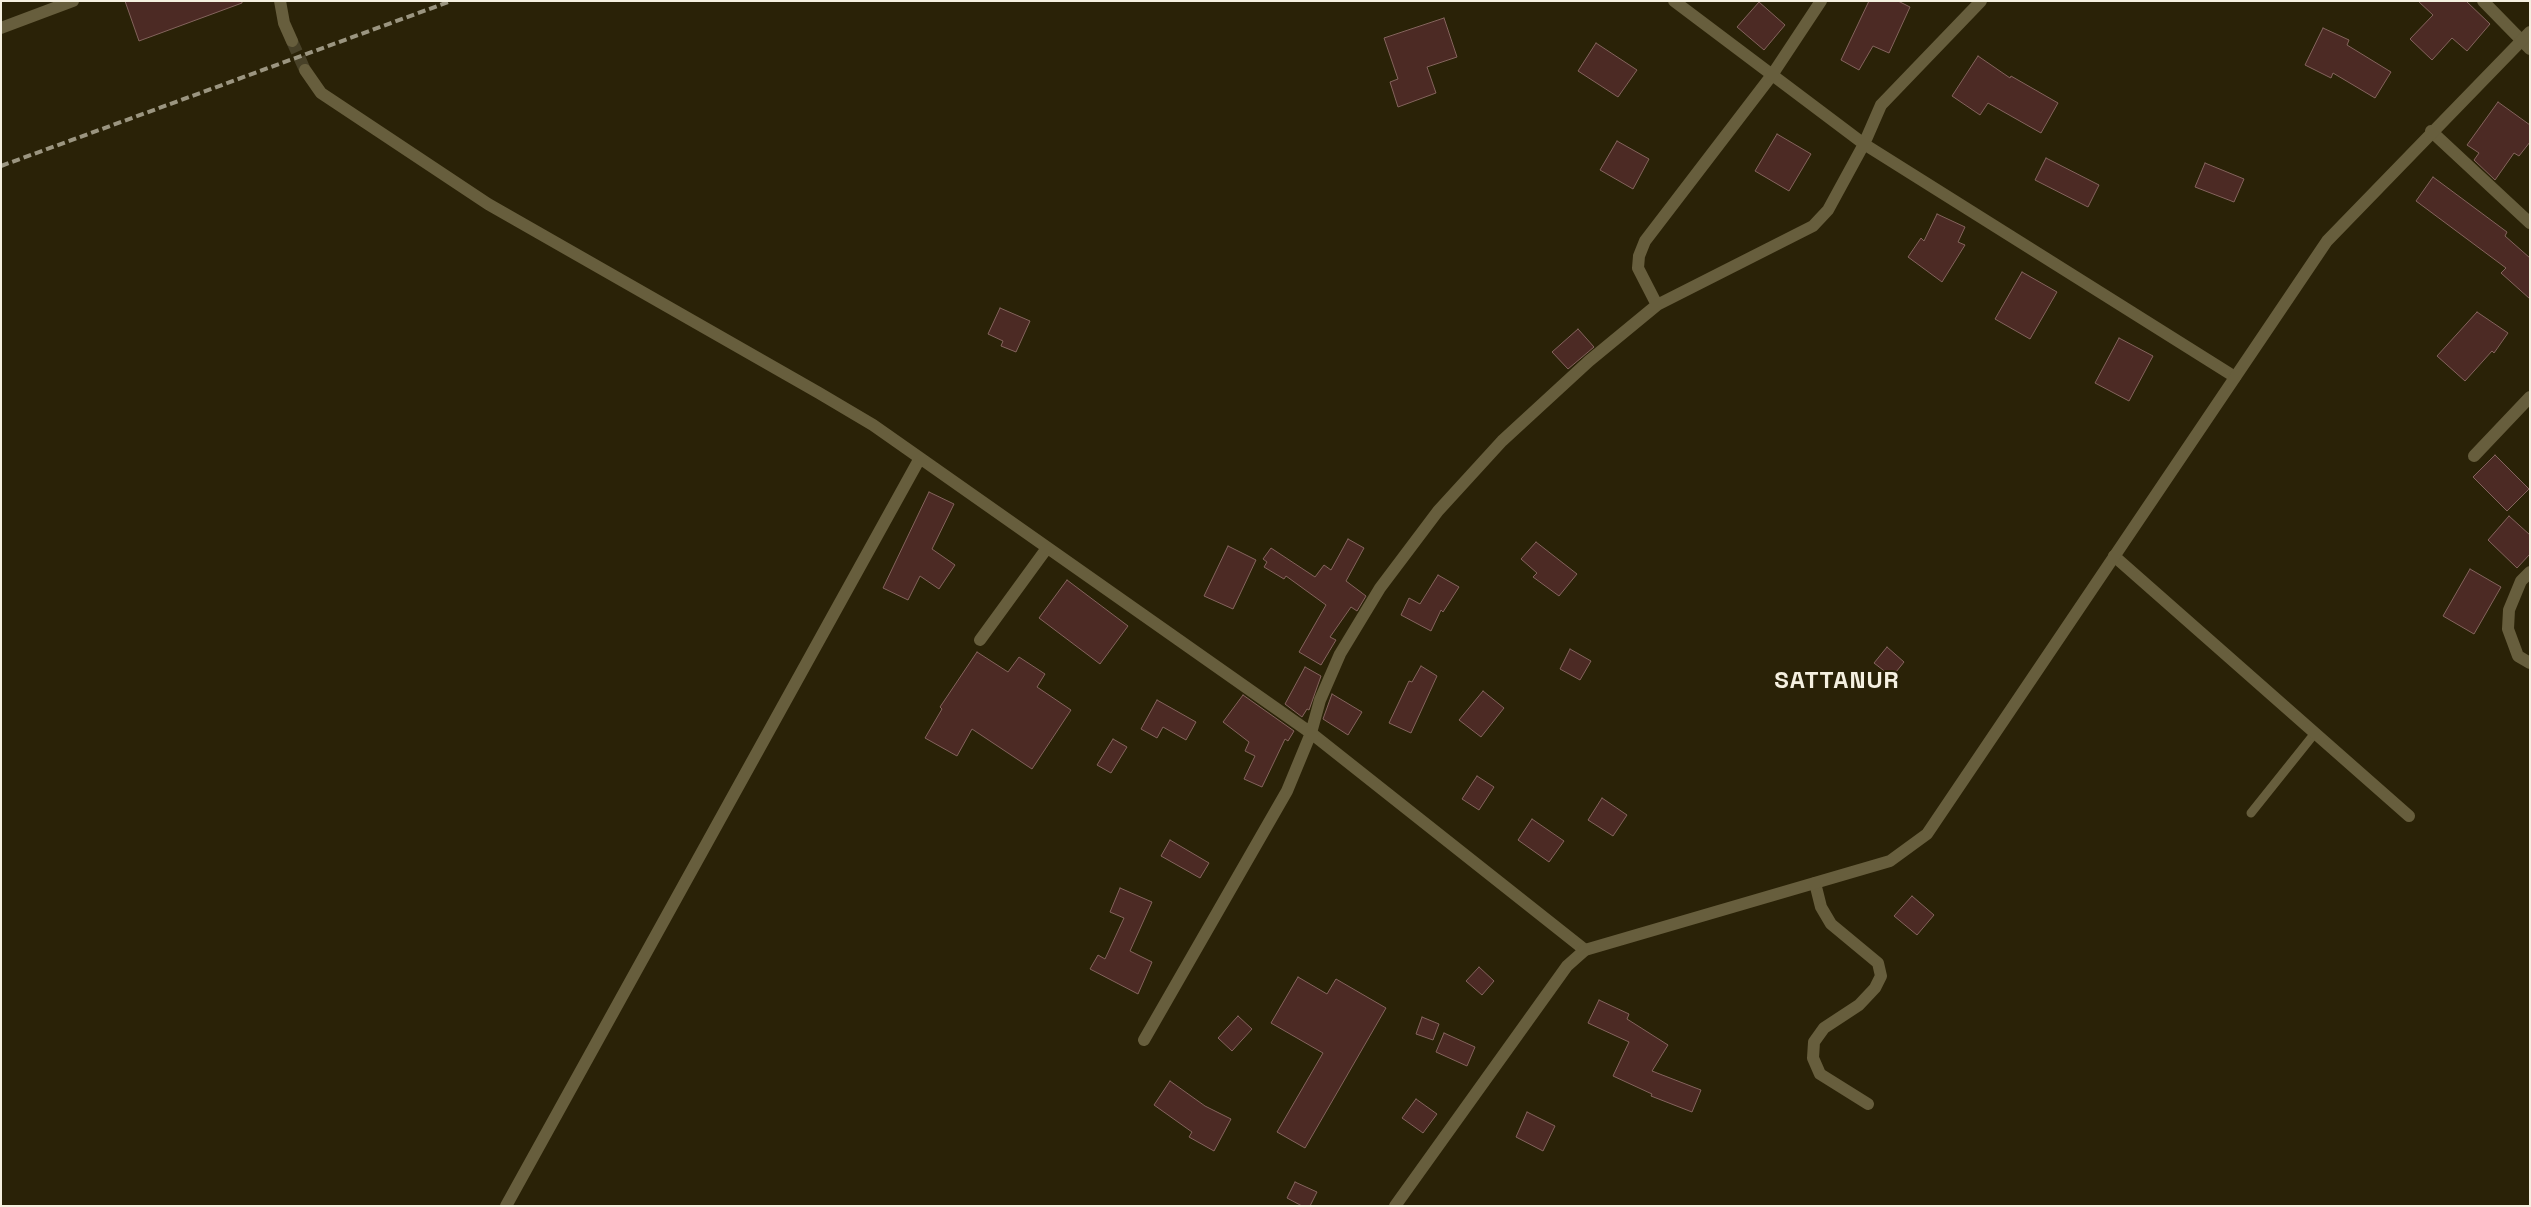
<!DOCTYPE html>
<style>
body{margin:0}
#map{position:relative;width:2531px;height:1207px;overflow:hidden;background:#2a2207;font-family:"Space Grotesk",sans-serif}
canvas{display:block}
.frame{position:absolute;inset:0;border:2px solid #f5f0e0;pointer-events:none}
</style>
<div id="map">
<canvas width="2531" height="1207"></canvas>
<div class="frame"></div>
</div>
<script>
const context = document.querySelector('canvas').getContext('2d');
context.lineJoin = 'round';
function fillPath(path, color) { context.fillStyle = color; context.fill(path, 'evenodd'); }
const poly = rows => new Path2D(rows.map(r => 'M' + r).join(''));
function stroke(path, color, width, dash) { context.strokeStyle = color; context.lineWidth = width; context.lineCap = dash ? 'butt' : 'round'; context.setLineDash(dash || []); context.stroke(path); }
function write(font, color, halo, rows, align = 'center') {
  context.font = font + ' "Space Grotesk",sans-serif'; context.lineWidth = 4; context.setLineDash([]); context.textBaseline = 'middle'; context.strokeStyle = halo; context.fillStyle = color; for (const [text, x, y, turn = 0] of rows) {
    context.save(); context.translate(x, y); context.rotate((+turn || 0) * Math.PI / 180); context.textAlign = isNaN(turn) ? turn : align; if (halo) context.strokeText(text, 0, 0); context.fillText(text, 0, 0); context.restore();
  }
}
const building = poly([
 [125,1,242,1,242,3,139,41,125,1],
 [1869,1,1898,1,1910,7,1889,53,1873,46,1859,70,1841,60,1869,1],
 [2418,1,2466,1,2490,24,2467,51,2452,38,2432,60,2410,39,2433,15,2418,1],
 [1759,2,1785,25,1764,50,1737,27,1759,2],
 [1444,18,1457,57,1427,67,1436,93,1398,107,1390,82,1398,79,1384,38,1444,18],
 [2323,28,2349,40,2347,45,2391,72,2375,98,2333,73,2331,78,2305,65,2323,28],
 [1596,43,1637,70,1618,97,1578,71,1596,43],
 [1978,56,2010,78,2011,76,2058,103,2041,133,1988,103,1980,115,1952,96,1978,56],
 [2498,102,2530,125,2530,142,2519,156,2514,153,2495,180,2474,160,2479,153,2467,145,2498,102],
 [1777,134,1811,154,1789,191,1755,171,1777,134],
 [1617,141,1649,159,1633,189,1600,170,1617,141],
 [2046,158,2099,185,2088,207,2035,180,2046,158],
 [2205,163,2244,179,2234,202,2195,187,2205,163],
 [2433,177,2507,232,2505,236,2530,258,2530,299,2501,273,2506,268,2416,201,2433,177],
 [1937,214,1965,227,1958,242,1965,245,1942,282,1908,257,1921,238,1924,241,1937,214],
 [2022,272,2057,292,2030,339,1995,319,2022,272],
 [1000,308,1030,321,1016,352,1001,346,1003,341,988,334,1000,308],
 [2477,312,2508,333,2494,353,2492,351,2465,381,2437,356,2477,312],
 [1578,329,1594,347,1568,369,1552,352,1578,329],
 [2119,338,2153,356,2129,401,2095,383,2119,338],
 [2495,455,2529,489,2507,511,2473,477,2495,455],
 [929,492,954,504,932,549,955,565,939,589,920,576,908,600,883,588,929,492],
 [2509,516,2530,535,2530,554,2517,568,2488,540,2509,516],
 [1348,539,1364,548,1346,581,1366,596,1357,611,1351,607,1330,637,1336,640,1321,665,1299,652,1326,605,1286,576,1284,579,1264,567,1267,562,1263,559,1271,548,1315,577,1324,565,1331,570,1348,539],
 [1536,542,1577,574,1559,596,1533,577,1537,573,1521,559,1536,542],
 [1228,546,1256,560,1233,609,1204,596,1228,546],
 [2470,569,2501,587,2474,634,2443,616,2470,569],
 [1438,575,1459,587,1443,612,1441,610,1431,631,1401,615,1409,598,1420,604,1438,575],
 [1067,580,1128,626,1100,664,1039,618,1067,580],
 [1887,647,1904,662,1892,677,1874,663,1887,647],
 [1570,649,1591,661,1580,680,1560,669,1570,649],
 [977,652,1008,672,1019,657,1045,674,1037,687,1071,710,1032,769,972,729,957,756,925,738,942,709,940,707,977,652],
 [1421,666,1437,676,1411,733,1389,723,1409,681,1412,682,1421,666],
 [1305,667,1321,676,1309,710,1307,709,1302,717,1285,704,1305,667],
 [1483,691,1504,708,1481,737,1459,720,1483,691],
 [1332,694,1362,712,1348,735,1323,719,1332,694],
 [1243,695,1294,731,1288,741,1285,739,1262,787,1244,779,1255,756,1245,751,1249,742,1223,722,1243,695],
 [1157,700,1196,722,1186,740,1163,727,1157,738,1141,729,1157,700],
 [1113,739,1127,747,1111,773,1097,765,1113,739],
 [1477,776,1494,787,1479,810,1462,799,1477,776],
 [1602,798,1627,815,1613,836,1588,820,1602,798],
 [1532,819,1564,841,1549,862,1518,840,1532,819],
 [1170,840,1209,863,1200,878,1161,856,1170,840],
 [1120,888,1152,902,1130,951,1152,962,1138,994,1090,969,1098,955,1105,959,1124,918,1110,912,1120,888],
 [1912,896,1934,915,1917,935,1894,916,1912,896],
 [1479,967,1494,981,1482,995,1466,981,1479,967],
 [1298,977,1327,994,1336,979,1386,1008,1305,1148,1277,1132,1323,1053,1271,1023,1298,977],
 [1599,1000,1629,1014,1627,1019,1668,1045,1652,1071,1701,1090,1692,1112,1651,1096,1652,1094,1613,1076,1629,1042,1588,1023,1599,1000],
 [1238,1016,1252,1029,1232,1051,1218,1038,1238,1016],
 [1422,1017,1439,1024,1433,1040,1416,1034,1422,1017],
 [1444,1033,1475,1047,1467,1066,1436,1052,1444,1033],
 [1170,1081,1205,1106,1231,1119,1214,1151,1189,1137,1192,1132,1154,1105,1170,1081],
 [1416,1099,1437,1114,1423,1133,1402,1118,1416,1099],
 [1527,1112,1555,1126,1543,1151,1516,1137,1527,1112],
 [1295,1182,1317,1192,1310,1206,1302,1206,1287,1198,1295,1182]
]);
fillPath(building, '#4c2a24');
stroke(building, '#84645d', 1);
stroke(poly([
 [292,41,305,70]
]), '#484128', 12, [12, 6]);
stroke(poly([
 [2251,813,2315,733]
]), '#675e3d', 9);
stroke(poly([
 [280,1,284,23,292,41],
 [1674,1,1864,144,2235,377],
 [2483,1,2530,49],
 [1,28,73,1],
 [305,70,321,93,488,204,819,393,873,425,920,458],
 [2431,131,2530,223],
 [1657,305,1638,268,1639,256,1645,241,1772,75,1821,1],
 [2474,456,2530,397],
 [2114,556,2409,816],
 [2530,572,2521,581,2509,610,2508,629,2518,656,2530,663],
 [980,640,1047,548],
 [1815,883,1821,907,1831,924,1878,963,1881,976,1875,988,1859,1005,1824,1028,1814,1042,1813,1058,1820,1074,1868,1104],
 [1144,1040,1287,791,1311,733,1320,700,1340,654,1380,588,1438,511,1502,441,1589,361,1657,305,1813,226,1828,210,1864,144,1881,105,1981,1],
 [506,1206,920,458,1311,733,1585,950]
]), '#675e3d', 12);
stroke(poly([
 [1395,1206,1567,966,1585,950,1890,861,1927,834,2327,241,2530,32]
]), '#675e3d', 12);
stroke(poly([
 [1,166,451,1]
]), '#9b9580', 4, [8, 4]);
context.letterSpacing = '1px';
write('bold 24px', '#f5f0e0', '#2a2207', [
 ["SATTANUR",1837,681]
]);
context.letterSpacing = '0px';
</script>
